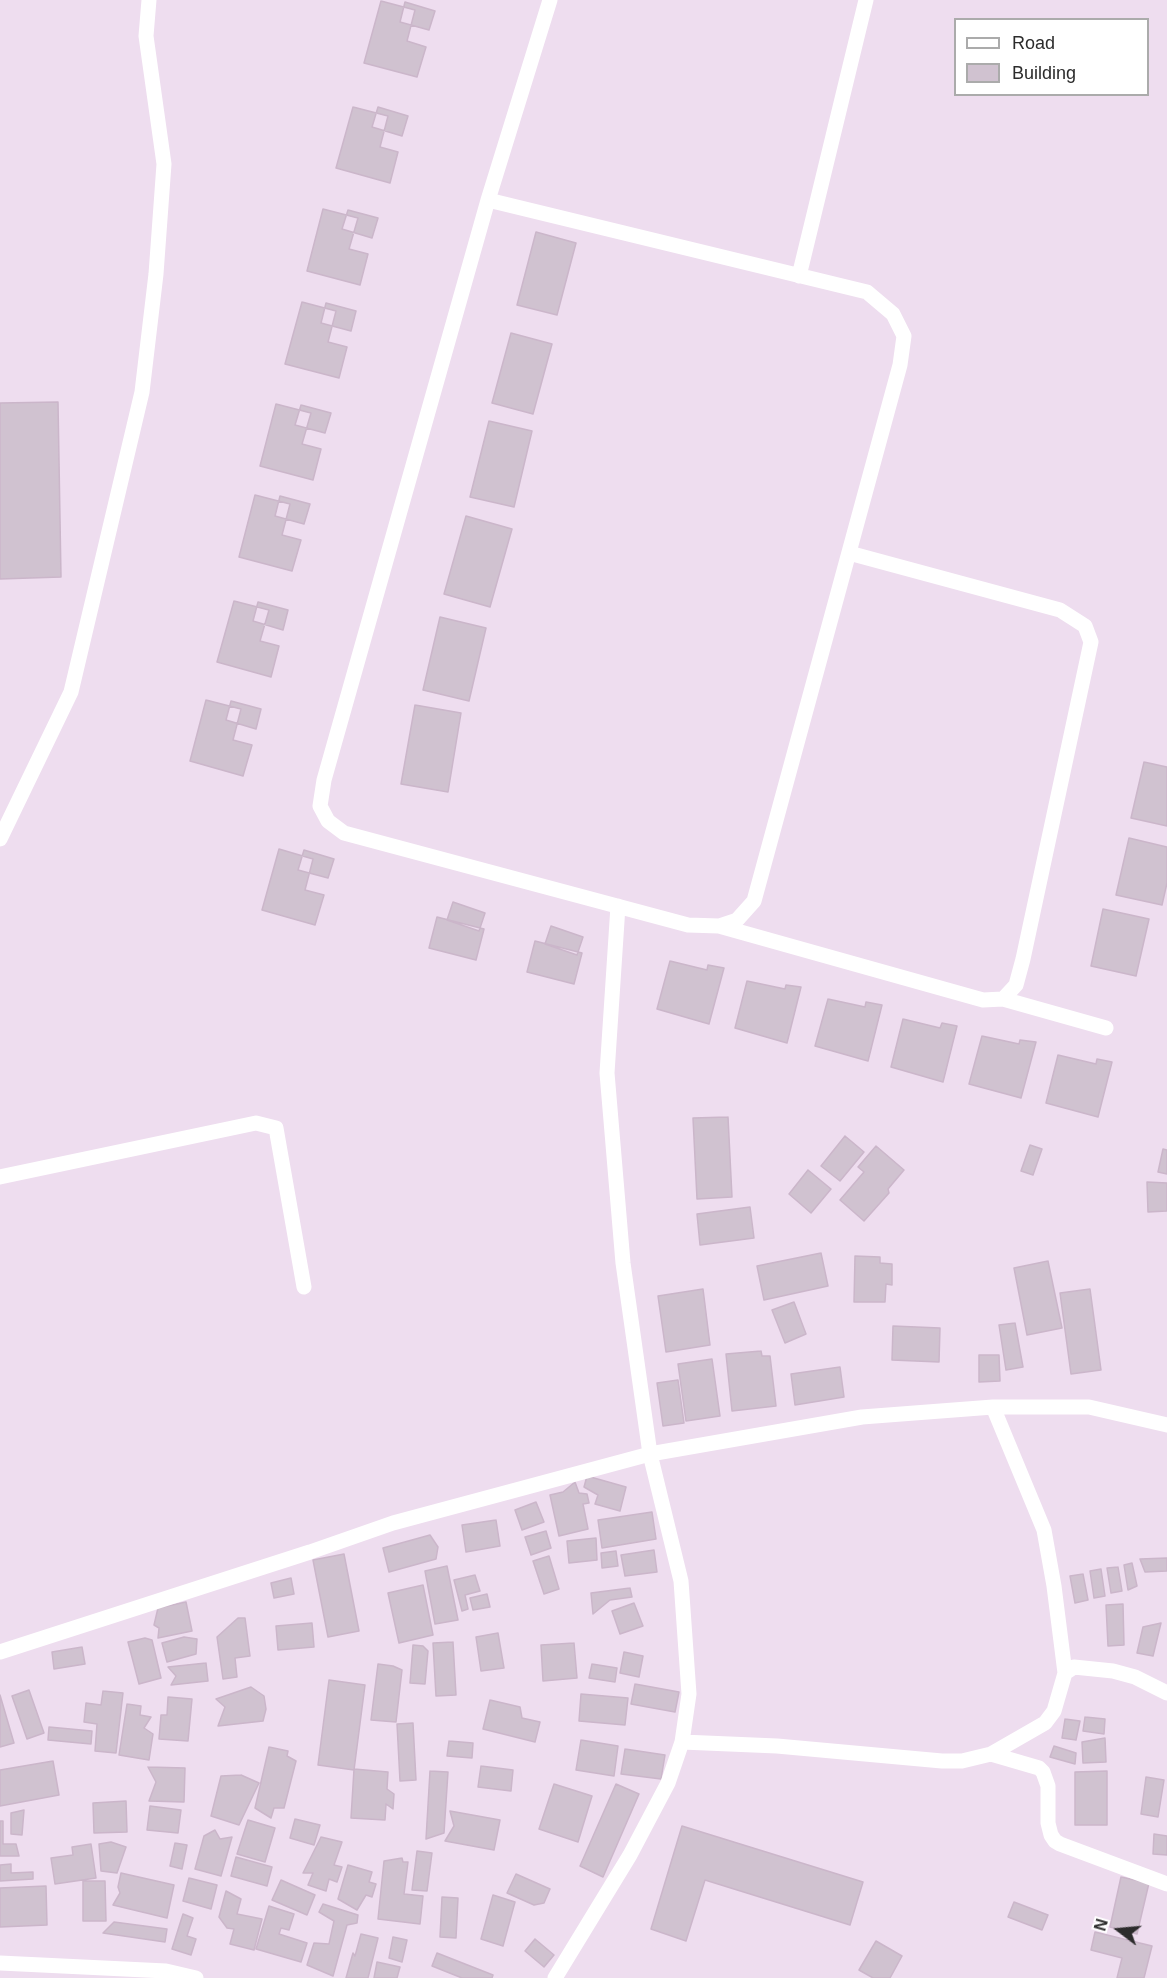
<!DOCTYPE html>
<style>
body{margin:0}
#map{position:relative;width:1167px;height:1978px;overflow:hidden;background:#eeddef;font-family:Helvetica,sans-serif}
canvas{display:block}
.legend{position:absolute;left:954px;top:18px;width:195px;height:78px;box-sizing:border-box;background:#fff;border:2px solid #ababab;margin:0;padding:8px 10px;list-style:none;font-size:18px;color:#2c2c2c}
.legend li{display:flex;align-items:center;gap:12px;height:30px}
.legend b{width:30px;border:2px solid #ababab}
.north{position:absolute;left:1089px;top:1900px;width:60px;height:60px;-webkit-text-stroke:4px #fff;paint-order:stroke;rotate:286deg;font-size:16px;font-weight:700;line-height:24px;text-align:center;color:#2c2c2c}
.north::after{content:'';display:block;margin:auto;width:21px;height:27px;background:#2c2c2c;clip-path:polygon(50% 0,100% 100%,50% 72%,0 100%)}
</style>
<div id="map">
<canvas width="1167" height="1978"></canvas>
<ul class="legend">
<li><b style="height:8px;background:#fff"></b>Road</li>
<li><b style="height:16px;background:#d0c2d0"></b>Building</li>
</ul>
<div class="north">N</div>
</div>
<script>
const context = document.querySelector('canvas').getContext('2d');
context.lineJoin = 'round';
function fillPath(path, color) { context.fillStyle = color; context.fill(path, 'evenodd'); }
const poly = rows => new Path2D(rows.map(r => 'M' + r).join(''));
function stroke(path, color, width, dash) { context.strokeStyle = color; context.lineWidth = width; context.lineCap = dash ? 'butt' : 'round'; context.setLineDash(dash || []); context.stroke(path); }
const building = poly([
 [381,1,415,10,407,41,426,47,417,77,364,63,381,1],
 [405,2,435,11,429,30,400,22,405,2],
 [353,107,388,116,380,147,398,152,390,183,336,168,353,107],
 [378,107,408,116,402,136,372,127,378,107],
 [323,209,358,218,349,249,368,254,360,285,307,271,323,209],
 [348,210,378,218,372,238,342,229,348,210],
 [536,232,576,243,557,315,517,305,536,232],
 [302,302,336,311,328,342,347,347,339,378,285,364,302,302],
 [326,303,356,311,351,331,321,323,326,303],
 [511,333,552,344,533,414,492,403,511,333],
 [58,402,61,577,0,579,0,403,58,402],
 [276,404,311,413,302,444,321,449,313,480,260,466,276,404],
 [301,405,331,413,325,433,295,425,301,405],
 [489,421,532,431,514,507,470,497,489,421],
 [255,495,290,504,282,535,301,540,292,571,239,557,255,495],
 [280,496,310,504,304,524,275,516,280,496],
 [466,516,512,529,490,607,444,594,466,516],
 [234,601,269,610,260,641,279,646,271,677,217,662,234,601],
 [258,602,288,610,283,630,253,621,258,602],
 [440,617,486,628,469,701,423,690,440,617],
 [206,700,241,709,233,740,252,745,243,776,190,761,206,700],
 [231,701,261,709,256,729,226,720,231,701],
 [415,705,461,713,448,792,401,784,415,705],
 [1144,762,1167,767,1167,826,1131,818,1144,762],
 [1129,838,1167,847,1167,883,1162,905,1116,895,1129,838],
 [279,849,313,859,305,890,324,895,315,925,262,910,279,849],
 [304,850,334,859,328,878,298,870,304,850],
 [453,902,485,913,479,931,447,920,453,902],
 [1103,909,1149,919,1136,976,1091,966,1103,909],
 [437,917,484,929,476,960,429,948,437,917],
 [551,926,583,937,577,955,545,944,551,926],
 [535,941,582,953,574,984,527,972,535,941],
 [670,961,707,970,708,965,724,968,709,1024,657,1009,670,961],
 [747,981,785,989,786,985,801,987,787,1043,735,1028,747,981],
 [828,999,865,1007,866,1002,882,1005,868,1061,815,1046,828,999],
 [903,1019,940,1028,942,1023,957,1026,943,1082,891,1067,903,1019],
 [982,1036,1019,1044,1020,1040,1036,1042,1021,1098,969,1084,982,1036],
 [1058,1055,1096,1064,1097,1059,1112,1062,1098,1117,1046,1103,1058,1055],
 [728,1117,732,1197,697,1199,693,1118,728,1117],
 [845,1136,864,1152,840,1181,821,1166,845,1136],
 [1030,1145,1042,1149,1033,1175,1021,1171,1030,1145],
 [876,1146,904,1170,888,1189,889,1193,864,1221,840,1200,864,1172,858,1167,876,1146],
 [1163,1149,1167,1150,1167,1174,1158,1172,1163,1149],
 [808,1170,831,1189,811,1213,789,1194,808,1170],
 [1147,1182,1167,1183,1167,1211,1148,1212,1147,1182],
 [750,1207,754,1238,700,1245,697,1214,750,1207],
 [821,1253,828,1286,764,1300,757,1266,821,1253],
 [855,1256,880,1257,880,1263,892,1264,892,1285,886,1284,885,1302,854,1302,855,1256],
 [1048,1261,1062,1328,1027,1335,1014,1268,1048,1261],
 [703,1289,710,1345,666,1352,658,1296,703,1289],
 [1090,1289,1101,1370,1071,1374,1060,1293,1090,1289],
 [794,1302,806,1334,785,1343,772,1310,794,1302],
 [1015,1323,1023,1367,1006,1370,999,1325,1015,1323],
 [893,1326,940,1328,939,1362,892,1360,893,1326],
 [761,1351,762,1356,770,1356,776,1406,732,1411,726,1354,761,1351],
 [979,1355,999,1355,1000,1381,979,1382,979,1355],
 [712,1359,720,1416,686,1421,678,1364,712,1359],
 [840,1367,844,1397,795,1405,791,1374,840,1367],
 [678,1380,684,1423,663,1426,657,1383,678,1380],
 [587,1476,626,1487,620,1511,595,1504,598,1495,584,1487,587,1476],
 [575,1482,579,1493,587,1494,589,1503,583,1504,588,1529,559,1536,550,1495,563,1492,575,1482],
 [536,1502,544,1522,522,1530,515,1510,536,1502],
 [652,1512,656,1539,602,1548,598,1520,652,1512],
 [496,1520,500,1546,466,1552,462,1525,496,1520],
 [546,1531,551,1548,531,1555,525,1537,546,1531],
 [430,1535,438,1547,436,1559,389,1572,383,1548,430,1535],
 [596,1538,597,1560,569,1563,567,1541,596,1538],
 [654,1550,657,1572,625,1576,621,1555,654,1550],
 [616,1551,618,1566,602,1568,601,1553,616,1551],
 [344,1554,359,1631,328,1637,313,1560,344,1554],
 [549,1556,559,1589,544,1594,533,1561,549,1556],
 [1167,1558,1167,1571,1145,1572,1140,1559,1167,1558],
 [1132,1563,1137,1586,1128,1590,1124,1565,1132,1563],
 [447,1566,458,1620,435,1624,425,1571,447,1566],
 [1118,1567,1122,1591,1111,1593,1107,1568,1118,1567],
 [1101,1569,1105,1596,1094,1598,1090,1571,1101,1569],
 [1083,1574,1088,1600,1075,1603,1070,1576,1083,1574],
 [475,1575,480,1591,465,1595,468,1609,462,1611,454,1580,475,1575],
 [291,1578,294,1594,274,1598,271,1583,291,1578],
 [423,1585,433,1635,399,1643,388,1593,423,1585],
 [630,1588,632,1597,610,1600,593,1614,591,1593,630,1588],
 [487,1594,490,1607,473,1610,470,1598,487,1594],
 [186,1602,192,1631,158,1638,159,1628,154,1625,158,1608,186,1602],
 [634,1603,643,1626,620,1634,612,1611,634,1603],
 [1123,1604,1124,1645,1108,1646,1106,1605,1123,1604],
 [238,1618,245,1618,250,1656,235,1658,237,1677,223,1679,217,1637,238,1618],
 [312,1623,314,1647,278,1650,276,1626,312,1623],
 [1161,1623,1153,1656,1137,1653,1143,1627,1161,1623],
 [498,1633,504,1668,481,1671,476,1637,498,1633],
 [184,1637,197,1639,196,1654,167,1662,162,1643,184,1637],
 [145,1638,152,1640,161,1678,139,1684,128,1642,145,1638],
 [453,1642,456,1695,436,1696,433,1643,453,1642],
 [574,1643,577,1678,543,1681,541,1645,574,1643],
 [413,1645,423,1646,428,1651,425,1684,410,1683,413,1645],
 [82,1647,85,1664,54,1669,52,1652,82,1647],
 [624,1652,643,1656,639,1677,620,1673,624,1652],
 [206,1663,208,1681,171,1685,176,1676,168,1667,206,1663],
 [378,1664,393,1666,402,1670,396,1722,371,1720,378,1664],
 [592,1664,617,1668,615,1682,589,1678,592,1664],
 [329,1680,365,1685,354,1770,318,1765,329,1680],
 [635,1684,679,1692,675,1712,631,1704,635,1684],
 [251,1687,264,1696,266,1709,263,1721,218,1726,225,1707,216,1699,251,1687],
 [29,1690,44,1733,27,1739,12,1696,29,1690],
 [103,1691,123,1693,116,1753,95,1751,97,1724,84,1722,86,1703,101,1705,103,1691],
 [581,1694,628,1698,625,1725,579,1721,581,1694],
 [0,1695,14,1743,0,1747,0,1695],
 [168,1697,192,1699,188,1741,159,1739,161,1715,167,1715,168,1697],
 [490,1700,520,1707,522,1718,540,1722,535,1742,483,1729,490,1700],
 [127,1704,141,1706,140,1715,151,1717,144,1728,153,1734,149,1760,119,1755,127,1704],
 [1085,1717,1105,1719,1104,1734,1083,1731,1085,1717],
 [1065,1719,1080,1721,1076,1740,1062,1738,1065,1719],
 [413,1723,416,1780,400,1781,397,1724,413,1723],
 [49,1727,92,1731,91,1744,48,1740,49,1727],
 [1105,1738,1106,1762,1083,1763,1082,1742,1105,1738],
 [581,1740,618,1746,614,1776,576,1770,581,1740],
 [449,1741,473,1743,472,1758,447,1756,449,1741],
 [1054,1746,1076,1753,1075,1764,1050,1757,1054,1746],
 [269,1747,288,1751,287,1756,296,1761,284,1808,274,1808,271,1818,255,1808,269,1747],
 [625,1749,665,1755,661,1779,621,1774,625,1749],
 [53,1761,59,1795,0,1806,0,1770,53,1761],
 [481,1766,513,1770,511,1791,478,1787,481,1766],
 [148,1767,185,1768,184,1802,149,1801,156,1782,148,1767],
 [354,1769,388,1772,387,1789,394,1794,393,1809,386,1804,385,1820,351,1818,354,1769],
 [430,1771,448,1772,444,1833,426,1839,430,1771],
 [1107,1771,1107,1825,1075,1825,1075,1772,1107,1771],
 [241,1775,259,1783,239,1825,211,1816,221,1776,241,1775],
 [1146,1777,1164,1780,1158,1817,1141,1814,1146,1777],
 [554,1784,592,1796,578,1842,539,1829,554,1784],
 [616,1784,639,1794,603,1877,580,1866,616,1784],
 [126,1801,127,1832,94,1833,93,1803,126,1801],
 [150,1806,181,1810,178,1833,147,1830,150,1806],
 [24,1810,22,1835,11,1834,11,1813,24,1810],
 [450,1811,500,1820,494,1850,445,1841,454,1826,450,1811],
 [295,1819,320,1825,314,1845,290,1838,295,1819],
 [248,1820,275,1828,265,1862,237,1854,248,1820],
 [0,1821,3,1821,3,1844,16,1844,19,1856,0,1856,0,1821],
 [682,1826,863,1882,850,1925,705,1880,686,1941,651,1929,682,1826],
 [215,1830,220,1839,232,1837,221,1876,195,1869,204,1836,215,1830],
 [1154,1834,1167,1836,1167,1855,1153,1854,1154,1834],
 [321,1837,342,1842,334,1865,342,1867,337,1882,329,1879,326,1891,308,1885,313,1873,303,1873,321,1837],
 [111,1842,126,1847,117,1873,101,1871,99,1844,111,1842],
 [175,1843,187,1845,182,1869,170,1866,175,1843],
 [91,1844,96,1878,55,1884,51,1858,73,1855,72,1847,91,1844],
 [417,1851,432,1853,427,1891,412,1890,417,1851],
 [236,1857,272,1867,267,1886,231,1876,236,1857],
 [402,1858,403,1862,408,1862,404,1894,423,1896,420,1924,378,1919,384,1861,402,1858],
 [11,1864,11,1873,33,1872,33,1879,0,1881,0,1865,11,1864],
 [348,1865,372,1872,369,1882,376,1884,372,1897,366,1895,357,1910,338,1899,348,1865],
 [121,1873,174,1885,167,1918,113,1905,120,1893,118,1887,121,1873],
 [516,1874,550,1889,544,1903,534,1905,507,1893,516,1874],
 [1121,1877,1149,1883,1137,1934,1110,1927,1121,1877],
 [189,1878,217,1885,211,1909,183,1901,189,1878],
 [281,1880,315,1895,307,1915,272,1900,281,1880],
 [83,1881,105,1881,106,1921,83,1921,83,1881],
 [46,1886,47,1925,0,1927,0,1888,46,1886],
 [226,1891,241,1899,237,1914,262,1919,254,1950,230,1944,234,1929,227,1928,219,1917,226,1891],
 [493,1895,515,1902,503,1946,481,1939,493,1895],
 [442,1897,458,1898,456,1938,440,1937,442,1897],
 [1014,1902,1048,1915,1042,1930,1008,1917,1014,1902],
 [323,1904,358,1915,357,1923,347,1925,333,1976,307,1965,314,1943,329,1944,334,1921,319,1912,323,1904],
 [269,1906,294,1914,289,1930,281,1928,279,1934,307,1943,301,1962,256,1949,269,1906],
 [183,1914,193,1918,187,1936,196,1939,191,1955,172,1949,183,1914],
 [114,1922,167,1929,165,1942,103,1933,114,1922],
 [1095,1932,1152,1946,1144,1978,1117,1978,1122,1958,1091,1950,1095,1932],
 [361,1934,378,1938,368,1978,346,1978,353,1953,355,1956,361,1934],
 [393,1937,407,1940,402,1962,389,1958,393,1937],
 [535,1939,554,1955,544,1967,525,1951,535,1939],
 [876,1941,902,1956,890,1978,873,1978,859,1970,876,1941],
 [437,1953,493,1975,492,1978,462,1978,432,1966,437,1953],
 [377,1962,400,1967,397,1978,374,1978,377,1962]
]);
fillPath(building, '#d0c2d0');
stroke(building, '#cbb6ca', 1.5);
stroke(poly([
 [488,200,867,292,893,314,904,336,900,365,754,901,737,920,719,926,688,925,344,833,328,821,320,806,324,780,488,200,550,0],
 [799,276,866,0],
 [849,553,1060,610,1085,626,1091,642,1023,959,1016,985,1003,999],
 [0,839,71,692,142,392,156,274,164,164,146,36,149,0],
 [719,926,983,1000,1003,999,1106,1028],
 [0,1177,256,1123,276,1128,304,1287],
 [0,1652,310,1552,393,1523,650,1454,862,1417,993,1407,1089,1407,1167,1425],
 [1065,1673,1074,1667,1113,1671,1135,1677,1167,1693],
 [682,1742,777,1746,942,1761,962,1761,991,1754,1045,1723,1054,1711,1065,1673,1054,1586,1044,1530,993,1407],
 [991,1754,1039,1768,1043,1772,1048,1786,1048,1823,1051,1835,1055,1841,1060,1844,1167,1884],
 [0,1963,166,1971,196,1978],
 [555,1978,630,1855,668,1783,682,1742,689,1694,681,1581,650,1454,623,1263,607,1073,618,906]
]), '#fff', 15);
</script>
